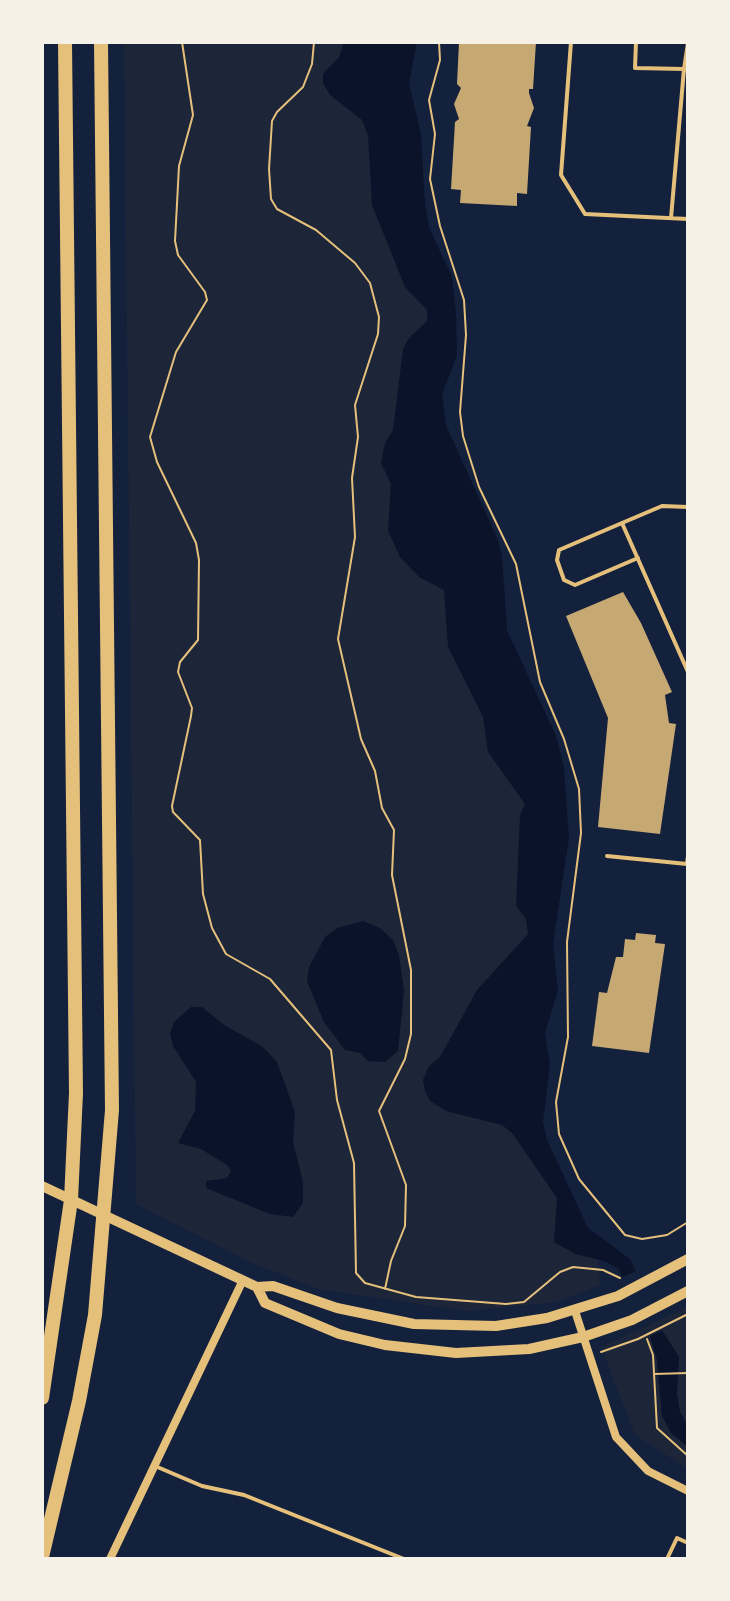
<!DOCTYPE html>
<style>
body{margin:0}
#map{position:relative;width:730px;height:1601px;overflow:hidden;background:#14213d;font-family:"PT Sans",sans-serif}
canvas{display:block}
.frame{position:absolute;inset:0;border:44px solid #f6f1e7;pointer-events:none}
</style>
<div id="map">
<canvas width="730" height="1601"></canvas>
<div class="frame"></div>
</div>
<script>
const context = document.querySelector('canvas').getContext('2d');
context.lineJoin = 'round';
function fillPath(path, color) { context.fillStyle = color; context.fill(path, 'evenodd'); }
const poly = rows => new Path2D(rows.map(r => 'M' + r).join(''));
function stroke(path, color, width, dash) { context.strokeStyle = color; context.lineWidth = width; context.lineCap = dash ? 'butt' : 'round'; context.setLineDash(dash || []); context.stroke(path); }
fillPath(poly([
 [124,42,394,42,429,280,434,428,544,790,529,1133,598,1257,600,1285,557,1302,467,1311,318,1289,252,1263,136,1204],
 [688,1307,688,1469,635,1435,601,1347]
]), '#1d2539');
fillPath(poly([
 [344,42,417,42,409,83,421,135,425,203,429,227,452,277,456,312,457,356,442,394,446,425,497,538,502,555,507,630,556,736,564,767,569,838,553,944,558,990,545,1033,550,1065,543,1122,547,1140,588,1228,630,1259,636,1271,622,1277,619,1269,604,1261,575,1254,554,1242,557,1198,512,1133,502,1125,446,1111,430,1101,425,1091,423,1080,429,1066,440,1057,477,990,528,934,526,919,516,906,520,815,525,804,488,752,483,717,448,647,444,590,419,577,400,557,388,531,391,484,381,463,385,443,393,430,403,349,409,338,427,321,427,310,405,287,372,205,368,136,362,120,330,95,323,83,323,74,339,57],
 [363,921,380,928,393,940,399,955,404,991,398,1051,385,1062,368,1061,360,1053,345,1050,324,1022,307,981,309,967,325,937,337,928],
 [191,1007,202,1007,224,1025,263,1047,277,1062,295,1112,293,1142,303,1182,303,1203,293,1217,270,1214,206,1188,206,1181,227,1178,231,1171,227,1165,201,1149,178,1143,195,1111,196,1082,173,1046,170,1034,174,1022],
 [662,1330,679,1357,677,1393,680,1412,688,1426,688,1447,671,1433,662,1416,657,1360,650,1336]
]), '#0b132b');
fillPath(poly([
 [459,42,536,42,533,89,529,89,529,93,534,108,527,126,531,127,527,194,517,193,517,206,460,203,461,190,451,189,455,122,459,119,454,104,461,88,457,84],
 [623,592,641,623,672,692,665,695,669,723,676,724,660,834,598,827,608,718,566,616],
 [636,933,656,935,655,943,665,944,649,1053,592,1046,599,992,607,993,616,957,623,957,625,939,635,940]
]), '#c6a872');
stroke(poly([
 [182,42,193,115,179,166,175,241,178,255,205,292,207,300,176,352,150,437,157,462,196,543,199,560,198,640,180,662,178,672,192,708,191,716,172,806,173,812,200,840,203,894,212,928,226,954,270,979,331,1050,337,1100,354,1163,356,1273,365,1283,416,1297,506,1304,524,1302,560,1272,573,1267,603,1270,620,1278],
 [314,42,312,64,303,87,277,112,272,121,269,169,271,199,277,209,316,230,355,263,370,283,379,317,378,334,355,405,358,437,352,478,355,537,338,639,361,739,375,771,382,808,394,830,392,875,411,970,411,1034,405,1059,379,1111,406,1185,405,1226,391,1261,385,1289],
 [439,42,440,60,429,100,435,134,430,179,440,226,464,300,466,335,460,412,463,436,479,487,516,564,540,682,564,739,579,789,581,833,567,942,568,1037,556,1102,559,1134,579,1179,625,1235,642,1239,667,1235,688,1222],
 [647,1339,653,1355,657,1428,688,1456],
 [601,1352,638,1339,688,1314],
 [654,1374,688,1373]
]), '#e5c07b', 2);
stroke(poly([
 [571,42,561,175,585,214,688,219],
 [636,42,635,68,684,69,671,218],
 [688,43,684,69,688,70],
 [688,507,662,506,622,523,688,672],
 [622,523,559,550,557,560,564,580,575,585,638,558],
 [607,856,687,864,688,856],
 [155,1466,202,1486,244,1495,404,1559],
 [667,1559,677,1538,688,1543]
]), '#e5c07b', 4);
stroke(poly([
 [575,1311,616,1437,648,1471,688,1491],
 [110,1559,243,1280]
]), '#e5c07b', 8);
stroke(poly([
 [42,1186,257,1287,273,1286,337,1308,414,1324,496,1326,547,1318,618,1296,688,1259],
 [257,1287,265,1303,339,1334,385,1345,456,1353,529,1349,583,1337,632,1320,688,1291]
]), '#e5c07b', 10);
stroke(poly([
 [42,1398,71,1200,76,1093,65,42],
 [42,1557,79,1401,95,1315,112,1110,101,42]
]), '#e5c07b', 14);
</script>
